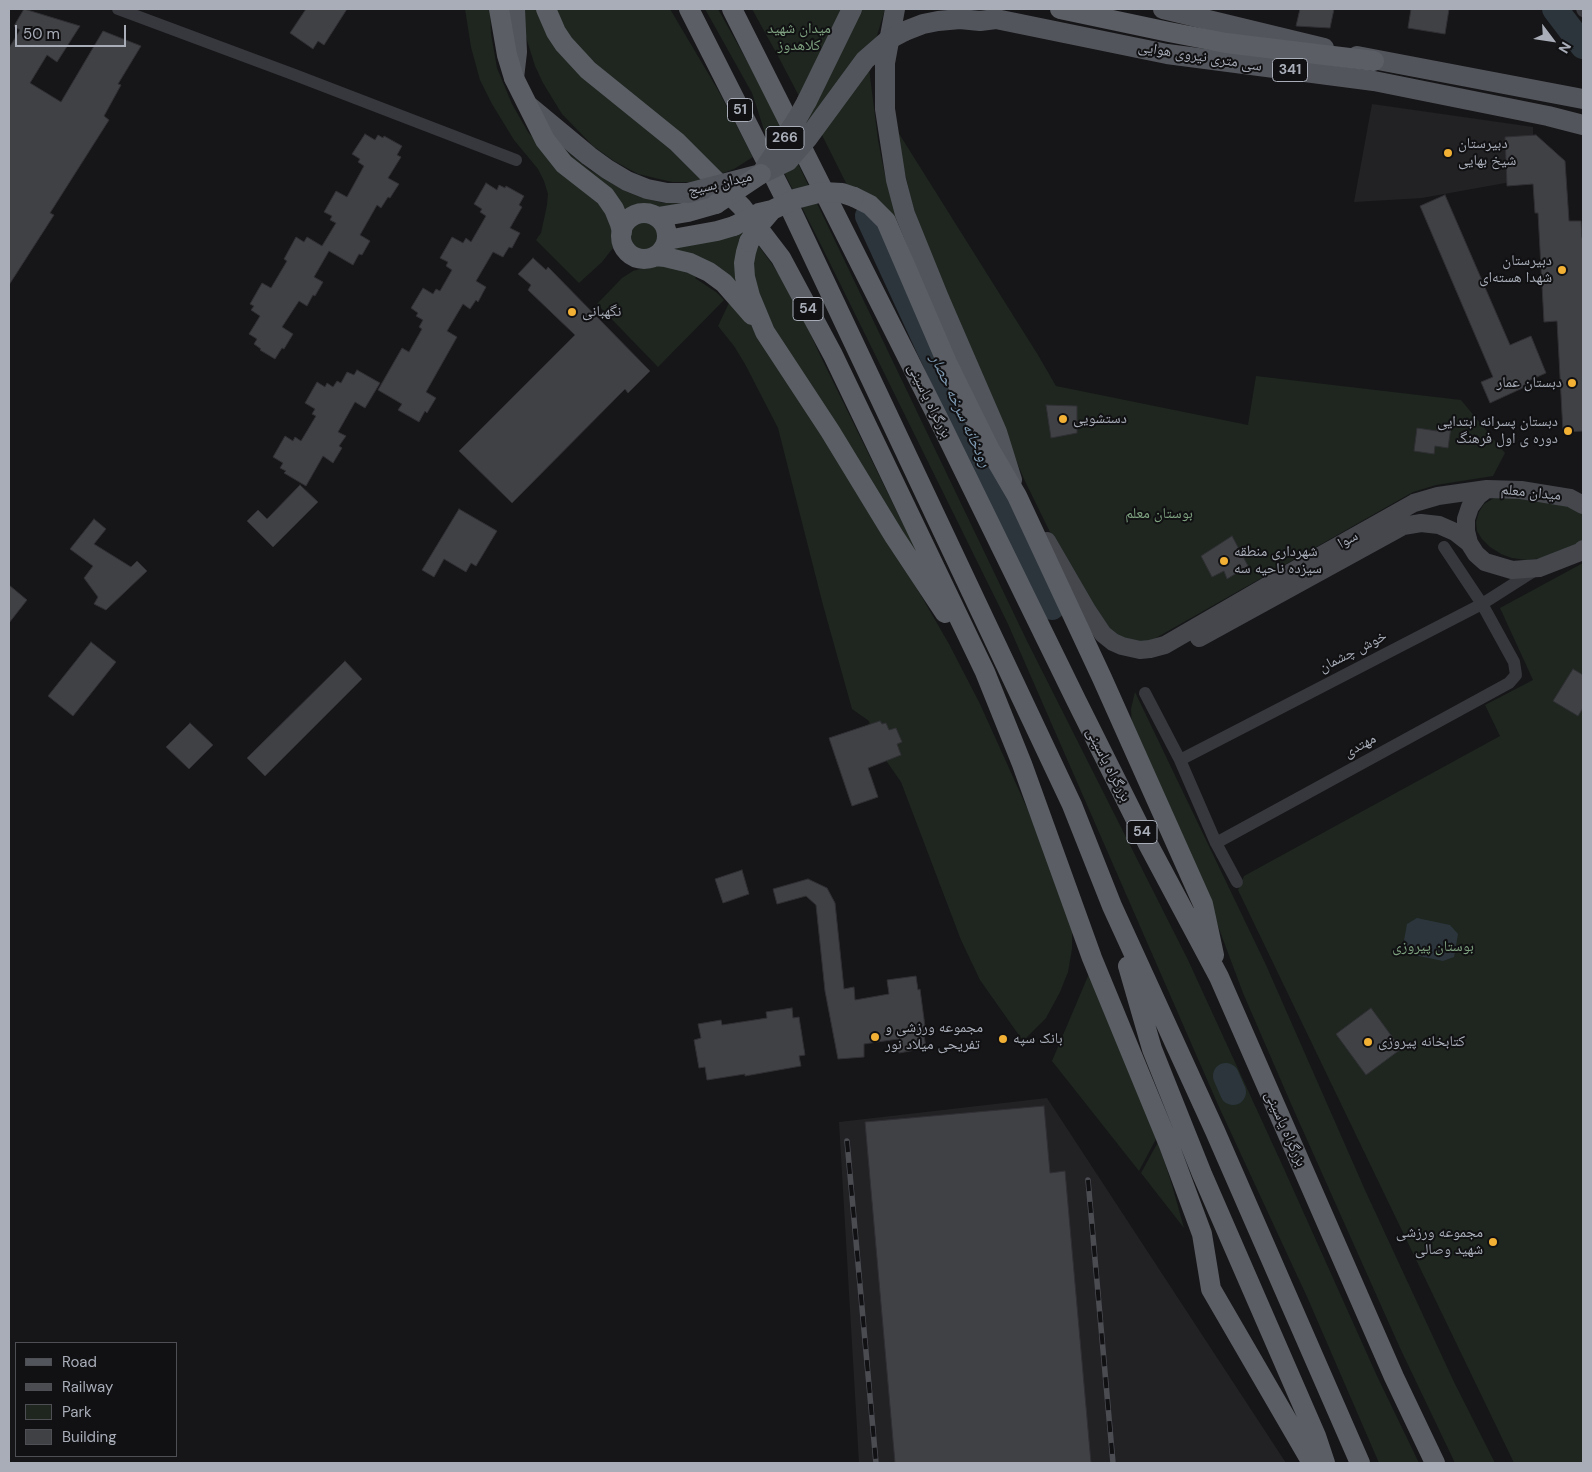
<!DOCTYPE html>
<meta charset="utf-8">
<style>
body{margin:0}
#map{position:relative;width:1592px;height:1472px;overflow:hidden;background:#161618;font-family:"DM Sans",sans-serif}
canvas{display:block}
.frame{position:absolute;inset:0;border:10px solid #a8adb8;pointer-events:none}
.legend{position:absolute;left:15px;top:1342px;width:162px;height:115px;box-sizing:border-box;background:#111113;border:1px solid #4d4f55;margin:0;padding:6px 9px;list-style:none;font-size:15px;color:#a8adb8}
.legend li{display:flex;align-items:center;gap:10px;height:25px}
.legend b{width:25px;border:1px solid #4d4f55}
.north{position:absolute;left:1527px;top:15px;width:50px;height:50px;-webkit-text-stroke:4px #111113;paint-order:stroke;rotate:121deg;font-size:14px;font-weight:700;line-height:20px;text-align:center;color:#a8adb8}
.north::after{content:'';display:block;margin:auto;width:18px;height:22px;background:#a8adb8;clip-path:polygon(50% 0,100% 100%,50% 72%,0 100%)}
.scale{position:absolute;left:15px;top:25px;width:111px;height:22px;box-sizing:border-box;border:2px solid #a8adb8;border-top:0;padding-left:6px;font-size:15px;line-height:18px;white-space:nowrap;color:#a8adb8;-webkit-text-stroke:4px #111113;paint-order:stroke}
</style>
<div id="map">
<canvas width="1592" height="1472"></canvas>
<div class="frame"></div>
<ul class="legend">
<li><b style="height:6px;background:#53555c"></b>Road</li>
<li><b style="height:6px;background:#4a4c52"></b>Railway</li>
<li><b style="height:14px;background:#1e261f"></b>Park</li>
<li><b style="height:14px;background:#404145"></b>Building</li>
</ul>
<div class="north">N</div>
<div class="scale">50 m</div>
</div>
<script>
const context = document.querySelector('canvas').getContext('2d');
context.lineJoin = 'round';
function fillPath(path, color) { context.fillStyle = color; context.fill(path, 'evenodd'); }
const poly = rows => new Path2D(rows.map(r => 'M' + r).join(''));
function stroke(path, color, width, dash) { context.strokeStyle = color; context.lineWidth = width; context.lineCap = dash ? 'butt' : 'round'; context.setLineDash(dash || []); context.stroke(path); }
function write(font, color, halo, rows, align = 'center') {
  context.font = font + ' "DM Sans","Noto Naskh Arabic",sans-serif'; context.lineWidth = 4; context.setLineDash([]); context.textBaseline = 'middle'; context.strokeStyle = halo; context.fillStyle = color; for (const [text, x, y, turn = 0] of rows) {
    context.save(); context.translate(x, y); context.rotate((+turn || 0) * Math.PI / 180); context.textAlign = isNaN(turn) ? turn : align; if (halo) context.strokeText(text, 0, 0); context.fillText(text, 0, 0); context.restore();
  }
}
fillPath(poly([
 [1372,104,1533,127,1533,178,1422,198,1354,202],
 [1047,1098,1286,1463,859,1463,839,1122]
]), '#222225');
fillPath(poly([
 [465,9,490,9,491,34,497,68,512,104,528,132,545,152,605,202,616,239,613,248,602,262,579,283,536,240,541,233,547,205,548,194,544,181,538,169,514,140,492,104,480,80,471,47],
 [520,9,539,9,667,142,705,180,690,182,672,182,638,174,614,161,593,146,562,114,543,83,535,66,525,34],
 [555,9,670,9,718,90,753,157,734,169,718,175,570,40],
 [705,9,718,9,761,86,789,145,859,9,885,9,876,39,790,147,1027,641,1188,960,1280,1160,1377,1376,1419,1463,1379,1463,1308,1299,1219,1107,1008,624,818,239,767,139,752,93],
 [752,9,844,9,800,98,778,56],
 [869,68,878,140,884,171,890,195,909,245,889,212,848,187,821,133],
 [898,132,1038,355,1056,386,1248,425,1256,376,1461,400,1505,453,1493,476,1436,485,1413,492,1154,639,1144,643,1116,638,1070,573,1024,479,995,411,932,265,912,203,903,165],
 [552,136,570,154,590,170,623,190,640,197,664,203,688,203,666,211,653,206,641,205,631,208,623,218],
 [758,217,743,289,669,254,676,240],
 '631 236a15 15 0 1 1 30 0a15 15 0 1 1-30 0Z',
 [755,241,772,264,794,298,820,355,900,518,936,586,788,352,751,288],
 [664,265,699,275,695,278,716,292,724,300,658,367,597,304,622,278,633,271,650,266],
 [729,303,747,319,792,384,882,528,949,644,980,704,1027,808,1069,914,1072,931,1072,949,1068,972,1060,992,1046,1018,1023,1041,980,980,961,940,901,782,885,759,870,726,869,721,852,709,823,605,778,428,745,364,734,346,718,326],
 [1518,497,1551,501,1583,511,1583,543,1543,558,1527,560,1512,558,1501,554,1490,547,1482,539,1477,531,1476,522,1479,512,1484,504,1494,498],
 [1583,563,1583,1463,1514,1463,1238,890,1244,876,1500,736,1485,705,1533,680,1500,608],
 [1135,692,1266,965,1365,1190,1454,1382,1495,1463,1455,1463,1400,1348,1292,1106,1243,993,1215,918,1132,731,1131,709],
 [1091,969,1156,1139,1139,1171,1052,1061],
 [1158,1142,1172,1185,1184,1228,1141,1173]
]), '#1e261f');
fillPath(poly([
 [1417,918,1450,925,1458,934,1454,957,1443,961,1409,954,1403,946,1407,924]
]), '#2c353c');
stroke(poly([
 [1555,9,1583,46],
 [868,216,929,348,1052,607],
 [1226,1076,1233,1092]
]), '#2c353c', 26);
const building = poly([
 [24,9,80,26,57,62,47,55,30,83,61,102,103,31,141,46,118,84,121,85,104,116,109,120,50,213,54,215,9,285,9,48,20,30,14,26,24,9],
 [306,9,347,9,324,45,318,41,313,49,290,33,306,9],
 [1300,9,1334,9,1330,28,1296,26,1300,9],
 [1411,9,1449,9,1445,34,1408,28,1411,9],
 [365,134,375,140,378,135,383,138,384,136,402,146,397,155,401,157,388,178,399,184,390,198,388,197,381,208,377,205,360,235,370,241,362,255,359,254,353,265,329,251,314,277,323,282,315,296,313,295,307,306,299,301,282,327,293,334,284,349,282,348,275,359,260,350,261,349,254,344,257,339,249,334,260,316,251,310,254,306,250,304,262,283,271,288,287,261,284,259,296,237,304,242,307,237,322,246,336,223,330,220,332,216,324,212,336,191,347,197,364,166,358,162,360,159,352,154,365,134],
 [1536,135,1565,161,1569,221,1581,221,1582,238,1583,238,1583,431,1563,432,1557,321,1544,322,1538,213,1535,213,1533,184,1507,186,1505,137,1536,135],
 [486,183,497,190,499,185,505,188,506,186,524,196,519,205,522,207,510,228,520,233,512,248,509,247,503,257,493,252,476,281,486,287,478,302,476,300,470,309,463,304,447,331,457,337,426,392,436,398,427,413,425,411,419,422,398,410,402,404,378,390,402,348,409,352,422,329,419,327,423,320,416,316,418,313,411,308,423,288,433,294,436,289,440,291,452,270,446,266,448,262,440,258,452,237,463,243,466,238,471,242,486,216,480,212,482,209,474,204,486,183],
 [1445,195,1510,345,1531,336,1546,373,1526,382,1527,386,1490,403,1481,382,1493,377,1420,206,1445,195],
 [533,258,546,270,548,267,650,371,628,393,625,389,512,503,459,451,575,335,528,290,531,285,518,274,533,258],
 [357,370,380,383,365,408,355,402,338,432,346,436,339,446,342,448,333,463,323,456,306,486,284,473,286,471,280,468,283,463,273,457,285,436,293,441,295,437,301,441,316,416,312,414,315,409,305,403,317,382,325,387,327,383,333,387,337,381,341,383,347,372,354,375,357,370],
 [1046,405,1077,406,1077,433,1051,438,1046,405],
 [1437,426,1451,427,1448,448,1435,446,1434,454,1414,451,1417,428,1437,431,1437,426],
 [300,485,318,502,273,547,247,521,258,510,267,519,300,485],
 [459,509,497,531,476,566,471,563,466,572,444,559,434,577,422,570,459,509],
 [94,519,106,529,94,544,131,567,137,561,147,571,106,610,94,604,98,597,84,578,93,566,70,549,94,519],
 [1232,536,1248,566,1227,579,1224,571,1212,577,1201,556,1232,536],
 [9,585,27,600,9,623,9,585],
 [91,642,116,662,73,716,48,696,91,642],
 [345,661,362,679,265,776,247,758,345,661],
 [1573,669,1583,675,1583,708,1578,716,1553,701,1573,669],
 [880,721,882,724,886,723,889,730,896,728,902,742,897,744,901,755,868,768,878,797,852,806,829,738,880,721],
 [190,723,213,745,189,769,166,747,190,723],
 [742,870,749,894,723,903,715,879,742,870],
 [808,879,827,888,835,903,844,989,854,987,855,1000,889,994,887,980,916,976,918,990,920,989,926,1034,924,1035,926,1048,899,1053,898,1039,864,1044,864,1057,838,1059,825,991,816,905,806,896,777,904,773,889,808,879],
 [792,1008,793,1018,799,1017,805,1055,799,1056,801,1066,745,1076,745,1074,707,1080,705,1067,699,1068,694,1040,701,1038,698,1024,721,1020,722,1025,767,1018,766,1012,792,1008],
 [1371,1008,1401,1049,1366,1075,1336,1034,1371,1008],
 [1044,1106,1050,1173,1065,1171,1091,1463,895,1463,865,1122,1044,1106]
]);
fillPath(building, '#404145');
stroke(building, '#303034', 1);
stroke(poly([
 [118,9,295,75,516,160],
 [1582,9,1583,11],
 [1145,693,1180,760,1216,843,1237,882],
 [1180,760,1482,604,1537,569],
 [1216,843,1509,683,1516,675,1514,662,1482,604,1444,547]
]), '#37383d', 12);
stroke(poly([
 [1583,505,1570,498,1521,490,1487,489,1478,496,1470,507,1466,519,1466,531,1469,543,1476,554,1485,562,1512,570,1539,568,1580,552,1583,549],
 [1047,541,1087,610,1103,634,1113,642,1122,646,1140,650,1150,649,1165,645,1284,576,1414,503,1438,496,1487,489],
 [1199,638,1403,526,1421,523,1439,525,1455,532,1469,543]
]), '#45474d', 18);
stroke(poly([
 [895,9,885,63,885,109,896,180,905,214,939,298,997,432,1012,480],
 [1163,9,1324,48],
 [905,31,923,24,938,21,960,19,980,21,996,19,1167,54,1374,81,1548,116,1583,125],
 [1357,56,1583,99],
 [514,78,517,52,515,9],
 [807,101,852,9],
 [530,107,589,156,607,169,627,181,647,189,667,193,688,193]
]), '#53555c', 20);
stroke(poly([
 [499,9,507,55,514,78,545,140,564,164,605,196,614,209,620,224,622,232],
 [546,9,556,32,564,44,588,70,677,142,742,207,781,258,833,355,985,672,1022,764,1092,958,1169,1145,1202,1234,1211,1289,1312,1463],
 [689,9,792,212,1072,805,1112,906,1215,1131,1360,1463],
 [732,9,940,422,1077,702,1148,844,1219,977,1394,1377,1435,1463],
 [1060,9,1169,32,1226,43,1374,61],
 [854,197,870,205,886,221,948,365,989,448,1017,496,1102,678,1203,904,1214,955],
 '621 236a23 23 0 1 1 46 0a23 23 0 1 1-46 0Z',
 [658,217,688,212,716,204],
 [667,240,717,231,734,226],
 [749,242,746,252,744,263,745,277,750,296,765,332,830,431,894,536,945,613],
 [655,256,665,257,690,263,709,272,724,283,752,315],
 [1128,966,1152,1049,1202,1174,1316,1436,1325,1463]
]), '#5b5e65', 20);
const rail = poly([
 [847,1141,876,1463],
 [1088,1180,1113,1463]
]);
stroke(rail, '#4a4c52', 5.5);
stroke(rail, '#111113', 4, [11]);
stroke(poly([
 [761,174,797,119,807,101],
 [688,193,761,174,788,161,807,139,865,60,888,40,905,31]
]), '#53555c', 20);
stroke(poly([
 [716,204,761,174],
 [734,226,759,213,772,210],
 [749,242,760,224,772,210,795,199,822,192,842,193,854,197]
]), '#5b5e65', 20);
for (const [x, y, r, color] of [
 [1448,153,5,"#f2b134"],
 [1562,270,5,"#f2b134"],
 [572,312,5,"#f2b134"],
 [1572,383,5,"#f2b134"],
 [1063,419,5,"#f2b134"],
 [1568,431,5,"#f2b134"],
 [1224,561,5,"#f2b134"],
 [875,1037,5,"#f2b134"],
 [1003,1039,5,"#f2b134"],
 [1368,1042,5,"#f2b134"],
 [1493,1242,5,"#f2b134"]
]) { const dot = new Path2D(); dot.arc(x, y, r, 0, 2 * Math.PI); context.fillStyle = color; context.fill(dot); stroke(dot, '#111113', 2); }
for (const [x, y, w] of [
 [1290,70,35],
 [740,110,25],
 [785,138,38],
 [808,309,30],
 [1142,832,30]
]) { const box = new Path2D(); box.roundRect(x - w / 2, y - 11.5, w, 23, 4); context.fillStyle = '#111113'; context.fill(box); stroke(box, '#a8adb8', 1); }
write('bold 14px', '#a8adb8', null, [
 ["341",1290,70],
 ["51",740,110],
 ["266",785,138],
 ["54",808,309],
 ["54",1142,832]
]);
write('15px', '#7fa381', '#111113', [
 ["میدان شهید",799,29],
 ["کلاهدوز",799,46],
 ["بوستان معلم",1159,514],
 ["بوستان پیروزی",1433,947]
]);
write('15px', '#a8adb8', '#111113', [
 ["سی متری نیروی هوایی",1200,57,9],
 ["میدان بسیج",720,184,-13],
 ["بزرگراه یاسینی",929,401,64],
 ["میدان معلم",1531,493,6],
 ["سوا",1348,540,-29],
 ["خوش چشمان",1353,652,-27],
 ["مهتدی",1360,746,-29],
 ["بزرگراه یاسینی",1108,765,63],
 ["بزرگراه یاسینی",1285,1129,66]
]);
write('15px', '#a8adb8', '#111113', [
 ["دبیرستان",1458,144],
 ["شیخ بهایی",1458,161],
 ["دبیرستان",1552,261,"right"],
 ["شهدا هسته‌ای",1552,278,"right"],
 ["نگهبانی",582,312],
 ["دبستان عمار",1562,383,"right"],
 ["دستشویی",1073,419],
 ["دبستان پسرانه ابتدایی",1558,422,"right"],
 ["دوره ی اول فرهنگ",1558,439,"right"],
 ["شهرداری منطقه",1234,552],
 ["سیزده ناحیه سه",1234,569],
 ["مجموعه ورزشی و",885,1028],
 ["تفریحی میلاد نور",885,1045],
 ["بانک سپه",1013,1039],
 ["کتابخانه پیروزی",1378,1042],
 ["مجموعه ورزشی",1483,1233,"right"],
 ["شهید وصالی",1483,1250,"right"]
], 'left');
write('italic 16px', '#7f9bb3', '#111113', [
 ["رودخانه سرخه حصار",960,411,65]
]);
</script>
